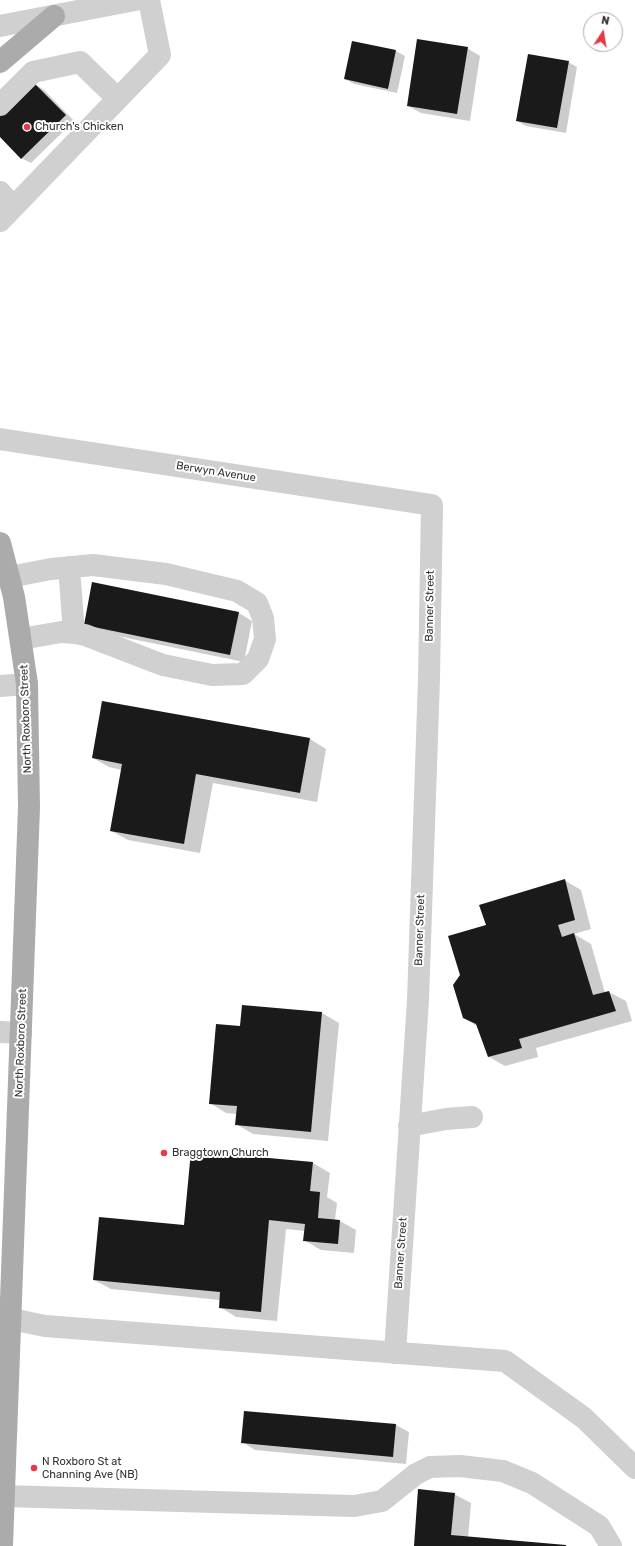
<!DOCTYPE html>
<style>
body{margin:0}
#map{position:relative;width:635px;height:1546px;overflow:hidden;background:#fff;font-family:Rubik,sans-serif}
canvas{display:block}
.north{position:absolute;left:583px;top:12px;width:40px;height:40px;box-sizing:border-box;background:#fff;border:1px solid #adadad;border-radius:50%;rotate:12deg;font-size:11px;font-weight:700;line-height:16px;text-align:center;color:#333}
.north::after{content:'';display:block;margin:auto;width:14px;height:18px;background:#e63946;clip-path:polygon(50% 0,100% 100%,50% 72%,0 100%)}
</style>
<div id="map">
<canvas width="635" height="1546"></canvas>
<div class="north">N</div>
</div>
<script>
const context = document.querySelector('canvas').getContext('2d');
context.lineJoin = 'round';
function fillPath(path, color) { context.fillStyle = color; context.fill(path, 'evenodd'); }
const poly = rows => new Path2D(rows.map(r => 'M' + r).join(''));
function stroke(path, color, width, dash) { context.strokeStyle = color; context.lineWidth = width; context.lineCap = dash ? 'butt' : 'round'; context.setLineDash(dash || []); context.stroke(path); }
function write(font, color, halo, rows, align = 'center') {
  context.font = font + ' Rubik,sans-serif'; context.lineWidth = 4; context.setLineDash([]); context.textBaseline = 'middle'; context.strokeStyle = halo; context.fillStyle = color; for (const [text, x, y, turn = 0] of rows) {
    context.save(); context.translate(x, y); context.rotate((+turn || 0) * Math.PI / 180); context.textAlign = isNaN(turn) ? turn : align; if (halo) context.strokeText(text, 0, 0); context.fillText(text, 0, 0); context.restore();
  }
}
fillPath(poly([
 [353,42,396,51,405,56,397,93,354,84,345,79],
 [467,48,480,56,470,121,421,113,408,106],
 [568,62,577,67,566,133,526,126,517,121],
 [35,84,44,90,74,121,31,163,21,158,0,136,0,118],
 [239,613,252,621,244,662,98,632,85,624],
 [103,702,310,739,326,749,317,802,213,783,200,853,128,840,111,831,122,770,109,767,93,758],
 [564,880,581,890,591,929,574,934,591,944,605,993,609,992,626,1001,632,1021,536,1048,538,1057,505,1066,489,1057,477,1026,464,1018,461,975,487,926],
 [243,1006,322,1013,339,1023,328,1141,253,1134,236,1124,237,1114,226,1113,210,1103,241,1027],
 [192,1152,313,1163,330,1173,327,1197,337,1203,335,1220,340,1221,356,1230,354,1253,321,1250,304,1240,305,1231,286,1229,277,1321,236,1317,220,1307,220,1300,111,1289,94,1280,185,1226],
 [396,1425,409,1432,406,1464,255,1450,242,1442],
 [454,1494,471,1503,468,1538,567,1546,415,1546]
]), '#0003');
fillPath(poly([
 [417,39,468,47,457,114,407,106],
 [352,41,396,50,388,89,344,79],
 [528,54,569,61,557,128,516,121],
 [34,83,66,115,21,159,0,137,0,116],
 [92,582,239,612,230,655,84,625],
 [102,701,310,738,300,793,196,774,184,844,110,831,122,764,92,758],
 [565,879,575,920,558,925,562,937,574,933,593,995,609,991,616,1011,519,1039,522,1048,488,1057,476,1024,463,1018,453,985,460,975,448,936,486,925,479,905],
 [242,1005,322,1012,311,1132,235,1125,237,1106,209,1104,216,1024,240,1026],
 [191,1151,313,1162,310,1191,320,1192,318,1218,340,1220,338,1244,303,1241,305,1224,269,1220,261,1312,219,1308,220,1292,93,1280,99,1217,184,1225],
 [244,1411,396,1424,393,1457,241,1443],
 [418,1489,455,1493,451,1535,566,1545,566,1546,414,1546]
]), '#1a1a1a');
stroke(poly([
 [0,26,135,0],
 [0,105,33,72,80,62,117,98],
 [0,192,13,207],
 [0,221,160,55,149,0],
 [0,439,432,505,429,679,418,1000,395,1353],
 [69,567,74,633],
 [9,577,51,569,93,565,166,574,237,591,257,603,263,618,265,639,258,659,243,674,212,675,163,665,85,635,74,633,61,632,21,639],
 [0,686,27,684],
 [0,1032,21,1033],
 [409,1126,446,1119,472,1117],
 [11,1319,45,1326,505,1361,584,1418,635,1468],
 [4,1496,354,1506,382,1501,416,1474,430,1467,460,1466,503,1471,532,1483,599,1526,611,1546]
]), '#d0d0d0', 22);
stroke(poly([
 [0,62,54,16],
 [0,543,14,597,27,684,29,807,2,1546]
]), '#ababab', 22);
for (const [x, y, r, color] of [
 [27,127,4,"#e63946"],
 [164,1153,4,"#e63946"],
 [34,1468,4,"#e63946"]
]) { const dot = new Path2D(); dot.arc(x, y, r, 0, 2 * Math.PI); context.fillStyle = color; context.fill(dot); stroke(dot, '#fff', 1.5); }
write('11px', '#333', '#fff', [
 ["Church's Chicken",35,127],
 ["Braggtown Church",172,1153],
 ["N Roxboro St at",42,1462],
 ["Channing Ave (NB)",42,1475]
], 'left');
write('11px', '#333', '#fff', [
 ["Berwyn Avenue",216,472,9],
 ["Banner Street",430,606,-89],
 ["North Roxboro Street",26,719,-92],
 ["Banner Street",420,930,-88],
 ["North Roxboro Street",21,1043,-88],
 ["Banner Street",401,1253,-86]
]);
</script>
